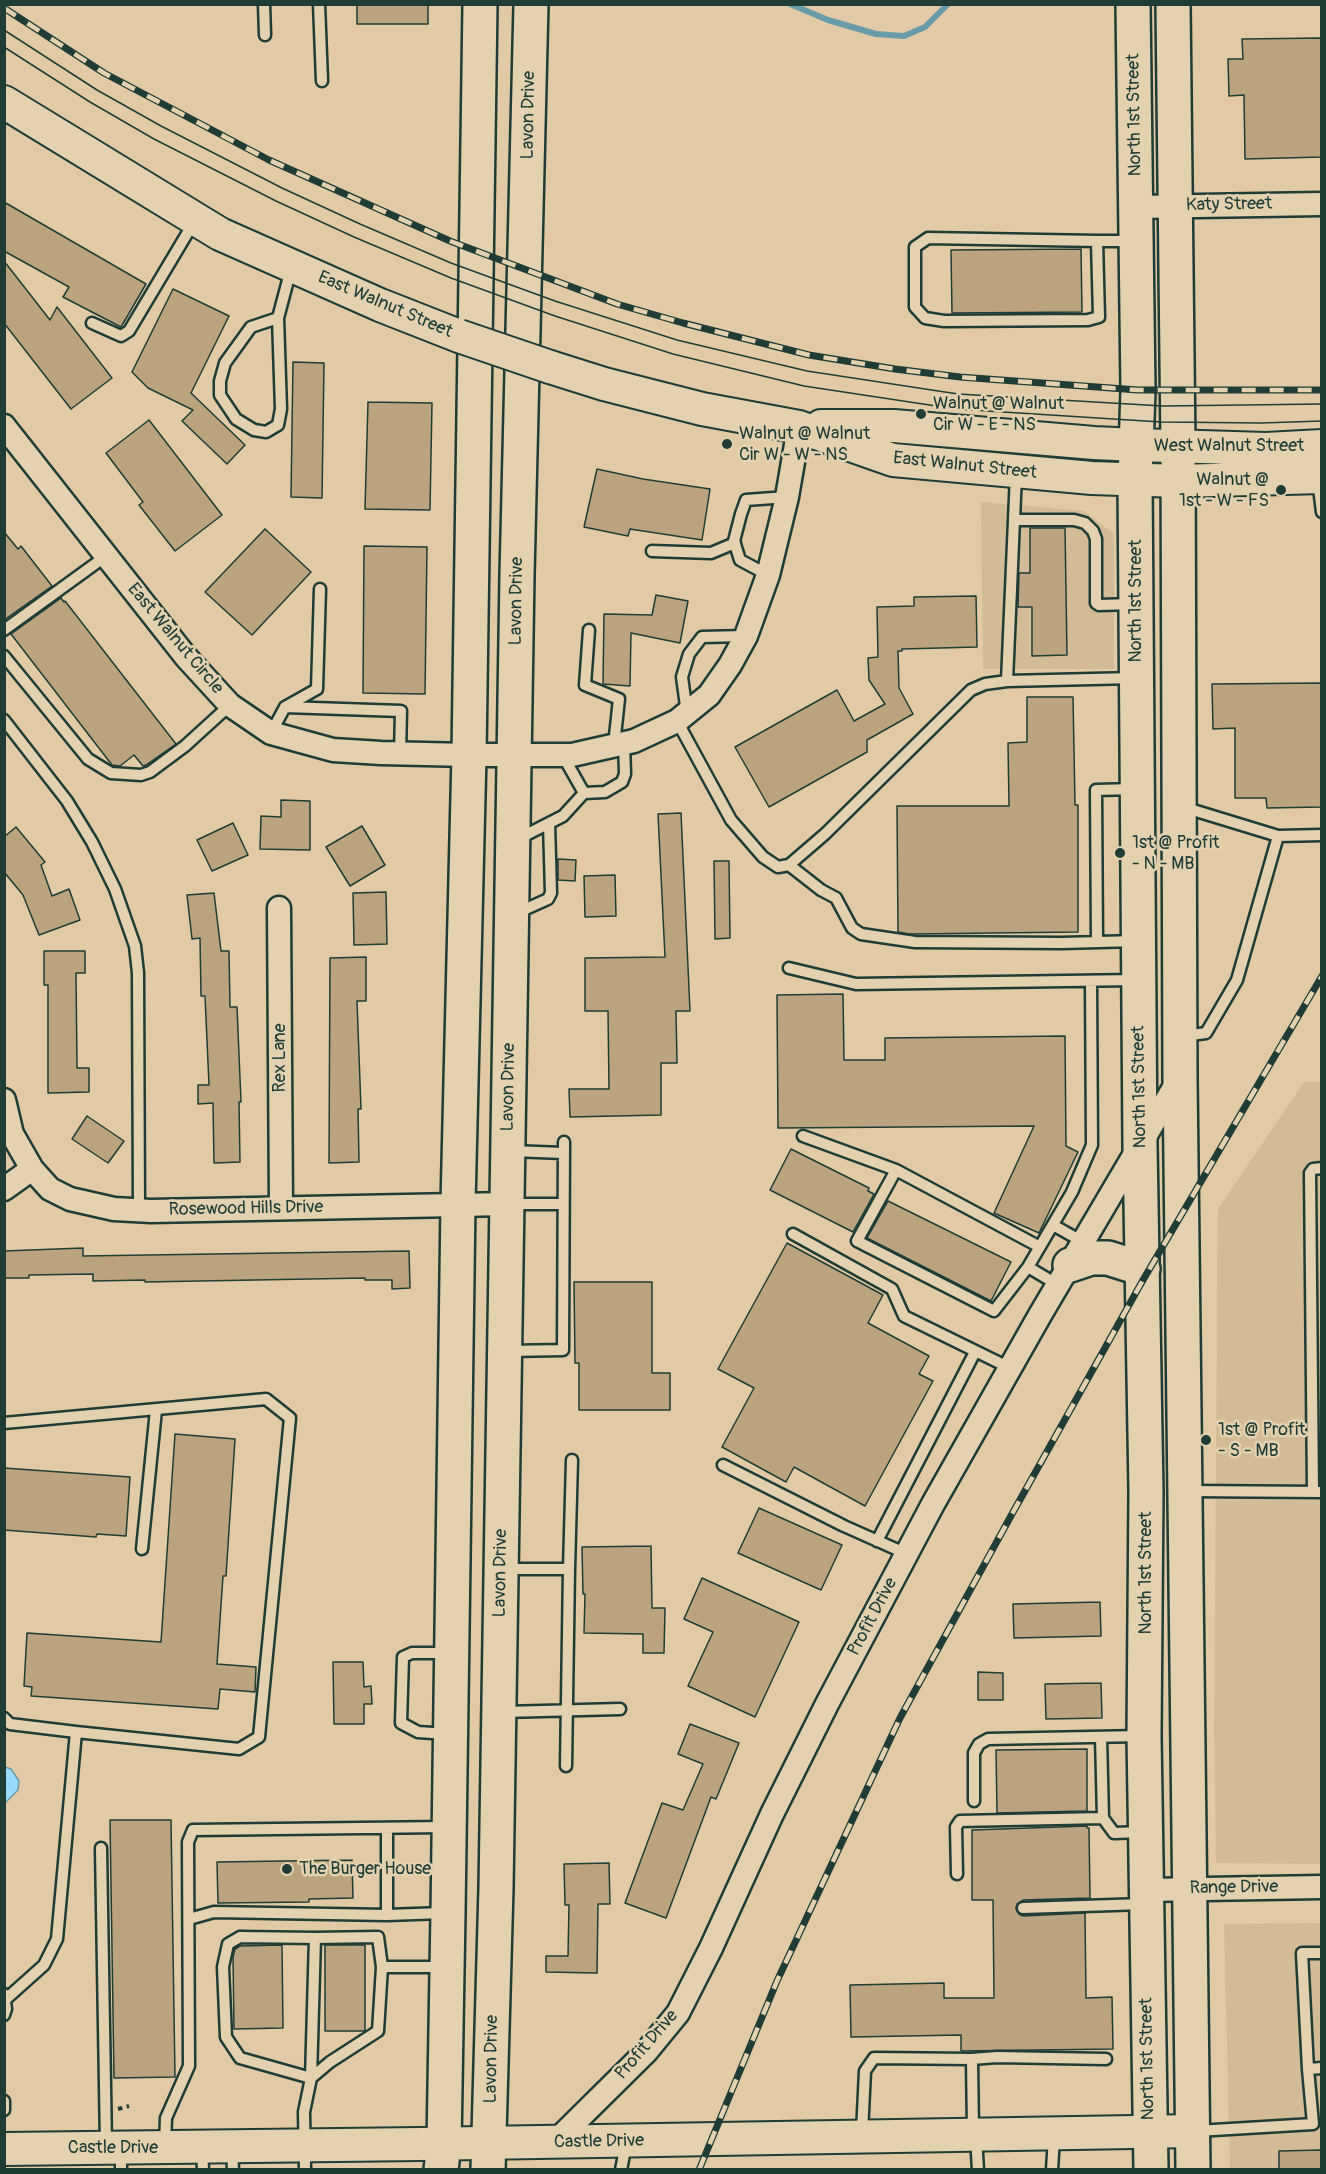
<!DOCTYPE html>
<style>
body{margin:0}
#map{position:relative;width:1326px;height:2174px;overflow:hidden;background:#e2caa6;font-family:Pangolin,sans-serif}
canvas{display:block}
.frame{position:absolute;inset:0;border:6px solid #1f3d34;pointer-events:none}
</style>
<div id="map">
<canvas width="1326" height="2174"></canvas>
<div class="frame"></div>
</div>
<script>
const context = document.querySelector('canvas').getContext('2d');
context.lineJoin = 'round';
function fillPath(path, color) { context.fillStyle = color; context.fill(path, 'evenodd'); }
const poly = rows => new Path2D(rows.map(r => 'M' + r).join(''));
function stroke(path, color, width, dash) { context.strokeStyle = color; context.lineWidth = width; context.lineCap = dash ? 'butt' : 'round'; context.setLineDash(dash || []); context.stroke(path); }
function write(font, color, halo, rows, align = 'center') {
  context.font = font + ' Pangolin,sans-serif'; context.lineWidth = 5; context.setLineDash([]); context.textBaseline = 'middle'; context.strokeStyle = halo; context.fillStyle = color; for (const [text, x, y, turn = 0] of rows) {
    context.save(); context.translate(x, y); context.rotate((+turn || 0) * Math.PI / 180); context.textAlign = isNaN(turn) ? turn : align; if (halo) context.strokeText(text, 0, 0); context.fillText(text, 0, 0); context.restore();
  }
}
fillPath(poly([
 [981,502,1084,511,1114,534,1114,669,983,669],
 [1304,1082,1321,1082,1321,1864,1216,1863,1214,1728,1218,1209],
 [1321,1923,1321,2169,1230,2169,1224,1924]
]), '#d3bb98');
const water = poly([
 [5,1767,11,1769,19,1781,18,1790,5,1803,5,1767]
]);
fillPath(water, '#98dbfa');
stroke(water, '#689cab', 1.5);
stroke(poly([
 [790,4,828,20,876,34,904,36,925,27,948,4]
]), '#689cab', 6);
const building = poly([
 [357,4,428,4,428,24,357,24,357,4],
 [1322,38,1322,157,1245,159,1244,95,1229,96,1228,59,1243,59,1242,39,1322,38],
 [4,202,146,284,121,327,63,297,69,287,4,251,4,202],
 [1081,249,1082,312,952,313,951,250,1081,249],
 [4,261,50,320,57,307,112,378,71,409,4,323,4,261],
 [173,289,229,316,191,393,245,445,227,464,182,421,193,410,148,388,132,372,173,289],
 [293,362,324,363,322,498,291,497,293,362],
 [368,402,432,403,430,510,365,509,368,402],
 [149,420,222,515,175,551,139,505,143,502,106,453,149,420],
 [597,469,643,479,710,489,702,540,630,529,628,536,584,527,597,469],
 [1030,528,1065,528,1067,655,1032,656,1032,607,1018,607,1019,573,1030,573,1030,528],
 [265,529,311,572,252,635,205,592,265,529],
 [4,532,18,549,21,546,52,586,4,620,4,532],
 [364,546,427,547,425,694,363,693,364,546],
 [656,595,688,601,680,643,631,633,630,686,603,684,604,614,652,615,656,595],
 [976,596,977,647,902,649,902,651,898,651,899,688,913,714,867,740,867,752,769,807,735,747,837,690,854,721,885,704,869,680,868,658,878,657,877,607,914,606,914,597,976,596],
 [61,598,64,602,65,601,176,744,146,765,143,766,134,755,120,766,112,765,11,634,61,598],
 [1322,683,1322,807,1267,808,1266,798,1235,798,1235,728,1213,729,1212,684,1322,683],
 [1027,697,1073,697,1075,805,1078,805,1078,932,909,934,898,932,897,806,1009,806,1008,743,1027,742,1027,697],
 [281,800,310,801,310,850,260,849,261,816,281,817,281,800],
 [681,813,690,1011,676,1011,677,1063,661,1063,661,1115,570,1117,569,1089,609,1089,608,1011,585,1011,585,958,665,957,658,814,681,813],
 [233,823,248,855,212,871,197,840,233,823],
 [362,826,385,865,350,886,326,847,362,826],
 [16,827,45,862,41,865,52,896,69,889,80,920,39,935,23,895,4,872,4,837,16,827],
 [558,859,576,860,575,881,558,880,558,859],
 [714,861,729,861,730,938,715,939,714,861],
 [615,875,616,916,585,917,584,876,615,875],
 [386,892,387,944,354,945,353,893,386,892],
 [214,893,221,951,229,951,230,1007,237,1007,241,1102,239,1102,240,1162,214,1163,213,1103,198,1104,198,1085,209,1085,205,996,201,996,200,938,192,939,187,895,214,893],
 [44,951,85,951,85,973,76,973,77,1068,89,1068,89,1092,48,1093,48,985,44,985,44,951],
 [366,957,366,1001,357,1001,361,1109,358,1109,359,1162,329,1163,330,958,366,957],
 [843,994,844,1060,885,1060,885,1038,1065,1036,1066,1146,1078,1152,1039,1233,994,1213,1034,1126,778,1128,777,995,843,994],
 [87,1116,124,1141,108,1163,72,1139,87,1116],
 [791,1149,869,1188,868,1191,874,1194,853,1232,770,1190,791,1149],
 [888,1201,1011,1262,991,1301,867,1238,888,1201],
 [787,1243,883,1295,868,1323,929,1356,919,1374,933,1381,865,1506,794,1467,786,1482,722,1447,754,1388,718,1369,787,1243],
 [83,1248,83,1256,409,1251,410,1288,392,1289,392,1280,365,1280,365,1278,145,1282,145,1280,93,1281,93,1274,29,1275,29,1278,4,1278,4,1251,83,1248],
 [574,1282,652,1282,652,1373,670,1373,670,1410,579,1410,579,1363,575,1363,574,1282],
 [175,1434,235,1439,226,1576,223,1576,217,1664,256,1667,255,1692,220,1689,218,1709,31,1696,32,1687,24,1686,27,1633,161,1642,175,1434],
 [4,1468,130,1477,126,1536,97,1534,96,1537,4,1530,4,1468],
 [759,1508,842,1545,821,1590,738,1553,759,1508],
 [651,1546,652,1608,665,1608,664,1653,643,1653,643,1634,584,1633,585,1594,583,1594,582,1547,651,1546],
 [702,1578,799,1622,755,1717,688,1686,713,1632,684,1619,702,1578],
 [1100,1602,1101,1636,1014,1638,1013,1604,1100,1602],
 [333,1662,363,1662,364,1687,371,1686,372,1704,364,1704,364,1724,334,1724,333,1662],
 [978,1672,1003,1673,1003,1700,978,1700,978,1672],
 [1101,1683,1102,1718,1046,1719,1045,1684,1101,1683],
 [690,1724,739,1743,716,1799,711,1797,666,1918,625,1903,662,1803,683,1810,703,1764,678,1754,690,1724],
 [1087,1749,1087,1811,997,1813,996,1750,1087,1749],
 [110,1820,171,1820,175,2077,114,2078,110,1820],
 [1087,1826,1087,1828,1089,1828,1090,1898,1023,1900,1017,1904,1016,1909,1019,1914,1023,1916,1085,1913,1086,1998,1112,1997,1113,2049,961,2051,961,2035,851,2037,850,1985,944,1983,944,1998,994,1998,993,1900,972,1900,972,1830,1087,1826],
 [352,1860,353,1898,309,1899,309,1902,218,1903,217,1862,352,1860],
 [609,1863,610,1904,598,1904,597,1973,546,1972,546,1956,568,1956,569,1905,565,1905,564,1864,609,1863],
 [282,1945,283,2028,234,2029,233,1957,235,1949,240,1946,282,1945],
 [325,1945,365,1945,365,2031,325,2031,325,1945],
 [1322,2150,1322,2169,1279,2169,1279,2151,1322,2150]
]);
fillPath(building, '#bca37f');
stroke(building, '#1f3d34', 1.5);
const lane = poly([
 [264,4,265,35],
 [319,4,322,81],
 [1097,241,1099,317,1088,320,944,321,925,318,915,307,915,247,928,238,1097,241,1133,241],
 [278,318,251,327,225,363,220,381,220,395,236,419,254,430,266,432,278,425,281,409,278,318,291,269],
 [92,323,121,336,129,331,194,222],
 [1318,480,1322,512],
 [1014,520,1074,520,1085,523,1093,531,1096,539,1096,603,1099,605,1133,604],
 [652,551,711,553,735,543],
 [768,575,740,560,734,541,741,514,746,500,787,497],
 [4,630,106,556],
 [589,630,585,685,619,699,614,745],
 [4,656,88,759,111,773,141,775,150,772,185,746,230,705],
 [1007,681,1016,474],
 [285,707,401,711,400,754],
 [687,713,682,677,689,654,702,637,745,636],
 [4,720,67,801,92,842,115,889,135,946,138,973,139,1210],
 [677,721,731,820,763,857,778,867,789,865,825,834,971,690,985,684,1007,681,1135,678],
 [271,733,285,707,317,689,320,589],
 [563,756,584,793,605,792,622,782,625,774,624,743],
 [1278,836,1322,835],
 [516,840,563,816,584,793],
 [789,865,821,890,836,898,852,928,861,934,915,942,1062,943,1136,941],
 [517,913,548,899,551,893,549,823],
 [1097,942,1096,790,1135,789],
 [789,968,856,984,1136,980],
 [1183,1036,1206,1033,1237,980,1278,836,1183,807],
 [803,1136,896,1170,1040,1247],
 [512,1151,563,1153],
 [896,1170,857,1241,994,1311,1028,1267,1072,1192,1092,1145,1091,981],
 [511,1204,563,1204],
 [1053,1225,1083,1242],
 [793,1234,892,1289,904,1316,1010,1368],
 [1028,1267,1058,1285],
 [508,1351,563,1350,564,1142],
 [4,1423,266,1399,290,1418,259,1737,239,1749,76,1732,57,1939,44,1965,6,1999],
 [723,1465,844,1526,907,1554],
 [1190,1491,1322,1492],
 [1313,1492,1310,1173,1313,1169,1322,1168],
 [877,1541,975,1352],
 [142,1549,156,1410],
 [505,1569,569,1569,572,1460],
 [503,1712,620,1709],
 [4,1718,10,1724,76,1732],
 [447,1734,418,1732,401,1723,403,1657,412,1653,448,1653],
 [1101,1737,1103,1818],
 [566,1766,569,1569],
 [974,1801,974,1753,979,1744,988,1739,1141,1736],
 [387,1828,387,1915,443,1913],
 [101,1848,106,2145],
 [957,1874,956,1827,960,1821,1103,1818,1114,1833,1142,1832],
 [1023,1908,1143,1904],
 [189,1919,214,1912,387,1915],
 [240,1937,315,1938,311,2078,240,2058,226,2037,223,1967,228,1944,240,1937],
 [315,1938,378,1937,382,1967],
 [4,1994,6,2009,4,2015],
 [1308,2069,1302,1953,1322,1953],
 [4,2101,4,2110],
 [1197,2131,1313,2124,1308,2069,1322,2068],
 [973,2132,972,2059,997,2057,1106,2059],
 [862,2133,865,2071,874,2058,972,2059],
 [976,2137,978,2170],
 [165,2145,166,2118,189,2066,188,1842,193,1830,445,1827],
 [202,2149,203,2170],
 [232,2150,233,2170],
 [121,2152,121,2170],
 [305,2170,304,2112,311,2078,330,2062,378,2031,382,1967,443,1967],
 [621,2170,626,2144],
 [1052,2170,1054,2137]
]);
const street = poly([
 [1136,207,1322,204],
 [4,426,186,657,230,705,271,733,333,750,381,753,469,755,572,755,634,741,677,721,709,695,730,665,746,636,768,575,787,497,799,427],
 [279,908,281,1208],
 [4,1100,12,1134,32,1169,50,1189,70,1199,114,1209,151,1211,507,1204],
 [4,1189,32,1169],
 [1146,1890,1322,1887],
 [555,2142,646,2052,678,2013,711,1948,772,1814,827,1704,933,1504,1040,1315,1179,1079]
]);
const secondary = poly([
 [4,102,220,234,380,305,459,336],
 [550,367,604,384,702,409,799,427,893,460,1092,478,1178,481,1322,477],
 [821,426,894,426,1094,443,1137,445,1266,449,1322,446],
 [4,2149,420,2144,1193,2131]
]);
const primary = poly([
 [1133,4,1138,390,1135,480,1140,1145,1146,1492,1144,1736,1151,2170],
 [1173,4,1178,446,1180,1078,1193,2170],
 [1070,1265,1091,1258,1108,1258,1143,1269],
 [441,2170,444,2144,448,1913,458,1204,469,755,480,4],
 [488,2170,496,1888,517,575,531,4]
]);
stroke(lane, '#1f3d34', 15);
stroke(street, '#1f3d34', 27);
stroke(secondary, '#1f3d34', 36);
stroke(primary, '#1f3d34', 38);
stroke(poly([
 [118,2109,129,2106]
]), '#1f3d34', 4, [4.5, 4.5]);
stroke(lane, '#e3d1af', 10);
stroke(street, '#e3d1af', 22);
stroke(secondary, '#e3d1af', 32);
stroke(primary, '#e3d1af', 33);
stroke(poly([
 [4,30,97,90,161,126,282,188,360,224,451,263,555,301,677,340,807,371,958,394,1163,406,1322,404],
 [4,47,90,102,154,139,276,201,354,237,451,278,555,316,673,354,804,386,956,409,1161,422,1261,423,1322,421]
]), '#1f3d34', 1.5);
const rail = poly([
 [4,8,104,73,269,160,450,241,617,304,683,323,809,355,895,369,960,377,1138,390,1322,390],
 [699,2170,777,1981,900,1718,1012,1514,1143,1280,1322,976]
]);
stroke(rail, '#1f3d34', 7);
stroke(rail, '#e3d1af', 4.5, [14]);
const secondaryBridge = poly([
 [459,336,550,367]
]);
stroke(secondaryBridge, '#1f3d34', 36, []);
stroke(secondaryBridge, '#e3d1af', 32);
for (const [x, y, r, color] of [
 [921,414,6,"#1f3d34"],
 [727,444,6,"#1f3d34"],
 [1281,490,6,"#1f3d34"],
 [1120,853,6,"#1f3d34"],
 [1206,1440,6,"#1f3d34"],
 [287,1869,6,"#1f3d34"]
]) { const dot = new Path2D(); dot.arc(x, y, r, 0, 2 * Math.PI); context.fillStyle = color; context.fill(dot); stroke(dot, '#e3d1af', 2); }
write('18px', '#1f3d34', '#e3d1af', [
 ["Lavon Drive",529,115,-89],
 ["North 1st Street",1135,115,-91],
 ["Katy Street",1229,205,-1],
 ["East Walnut Street",385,305,23],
 ["West Walnut Street",1229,446],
 ["East Walnut Street",965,466,6],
 ["Lavon Drive",517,601,-89],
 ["North 1st Street",1136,601,-90],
 ["East Walnut Circle",175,639,50],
 ["Rex Lane",280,1058,-90],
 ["Lavon Drive",509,1087,-89],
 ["North 1st Street",1140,1087,-91],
 ["Rosewood Hills Drive",246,1209,-1],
 ["Lavon Drive",501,1573,-89],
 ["North 1st Street",1146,1573,-90],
 ["Profit Drive",873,1617,-62],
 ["Range Drive",1234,1888,-1],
 ["Profit Drive",647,2045,-49],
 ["Lavon Drive",492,2059,-89],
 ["North 1st Street",1148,2059,-91],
 ["Castle Drive",599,2142,-1],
 ["Castle Drive",113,2148]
]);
write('18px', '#1f3d34', '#e3d1af', [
 ["Walnut @ Walnut",933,404],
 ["Cir W - E - NS",933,425],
 ["Walnut @ Walnut",739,434],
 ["Cir W - W - NS",739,455],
 ["Walnut @",1269,480,"right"],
 ["1st - W - FS",1269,501,"right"],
 ["1st @ Profit",1132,843],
 ["- N - MB",1132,864],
 ["1st @ Profit",1218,1430],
 ["- S - MB",1218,1451],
 ["The Burger House",299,1869]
], 'left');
</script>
